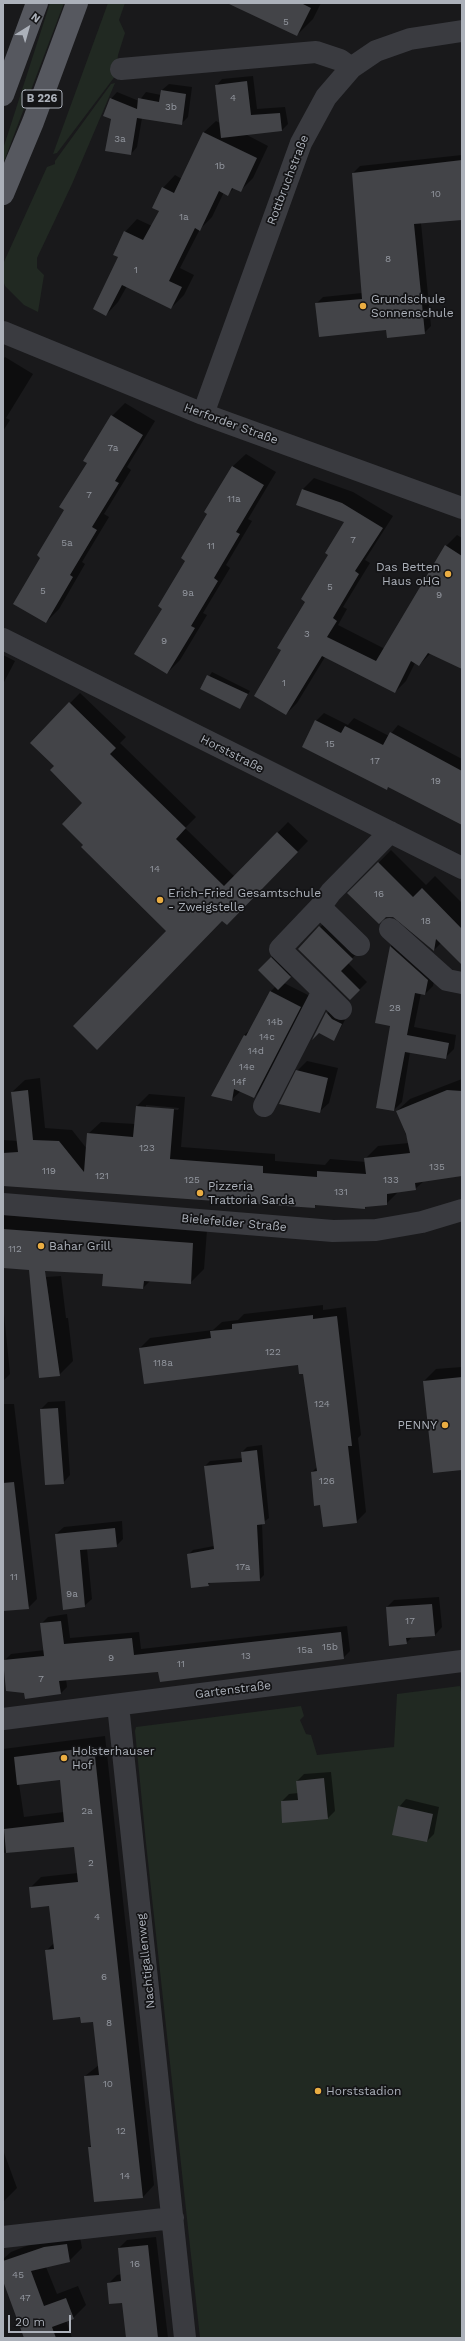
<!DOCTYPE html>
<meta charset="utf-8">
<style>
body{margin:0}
#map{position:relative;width:465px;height:2341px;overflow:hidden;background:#19191b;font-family:"Work Sans",sans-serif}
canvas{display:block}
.frame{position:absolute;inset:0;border:4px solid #acb1ba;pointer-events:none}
.north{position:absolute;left:8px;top:8px;width:40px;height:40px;-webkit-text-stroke:3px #141416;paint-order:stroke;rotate:37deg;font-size:11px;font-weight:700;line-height:16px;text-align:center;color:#acb1ba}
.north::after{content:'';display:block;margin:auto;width:14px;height:18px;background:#acb1ba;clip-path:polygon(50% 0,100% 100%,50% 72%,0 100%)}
.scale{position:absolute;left:8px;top:2315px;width:63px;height:18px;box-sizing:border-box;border:2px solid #acb1ba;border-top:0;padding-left:5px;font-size:12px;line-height:14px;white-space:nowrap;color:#acb1ba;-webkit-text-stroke:3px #141416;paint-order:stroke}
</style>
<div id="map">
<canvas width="465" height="2341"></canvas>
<div class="frame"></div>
<div class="north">N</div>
<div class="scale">20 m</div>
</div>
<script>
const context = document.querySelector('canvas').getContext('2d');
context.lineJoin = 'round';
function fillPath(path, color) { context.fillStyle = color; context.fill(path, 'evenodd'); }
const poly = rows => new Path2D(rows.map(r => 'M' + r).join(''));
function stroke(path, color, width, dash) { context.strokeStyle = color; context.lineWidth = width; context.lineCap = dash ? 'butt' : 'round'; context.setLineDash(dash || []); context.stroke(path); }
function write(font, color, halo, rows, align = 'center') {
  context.font = font + ' "Work Sans",sans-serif'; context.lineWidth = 3.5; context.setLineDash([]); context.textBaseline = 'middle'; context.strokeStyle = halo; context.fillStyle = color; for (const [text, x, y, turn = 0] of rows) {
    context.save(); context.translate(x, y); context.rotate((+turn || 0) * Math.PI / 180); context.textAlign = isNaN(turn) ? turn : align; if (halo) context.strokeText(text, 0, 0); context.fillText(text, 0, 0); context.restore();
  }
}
fillPath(poly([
 [50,3,64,3,3,164,3,149],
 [108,3,125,3,119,20,125,33,118,55,116,75,57,153,53,154],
 [115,83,72,184,37,258,37,268,44,275,38,312,24,305,5,286,3,280,3,264,47,167,55,164,55,161,111,84],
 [460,1686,462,1698,462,2338,200,2338,146,1843,135,1731,136,1727,301,1706,304,1716,300,1720,306,1734,311,1735,317,1755,394,1747,397,1694]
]), '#212922');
fillPath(poly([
 [229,3,321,3,313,19,297,35],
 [253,76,257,109,285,107,288,124,282,130,245,134,268,146,253,178,240,191,234,188,228,194,224,192,212,217,200,229,180,268,194,275,184,295,171,308,127,286,118,302,106,315,125,232,137,219,152,226,161,211,163,188,175,175,182,179,203,133,216,121,220,123,216,86,222,79],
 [169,84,192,87,188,117,181,124,142,118,137,147,131,154,112,118,111,99,117,92,139,101,146,92,161,95,162,90],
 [462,155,462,219,421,223,431,326,424,333,387,329,316,304,323,297,362,293,353,173,360,166],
 [5,357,33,374,6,418,10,420,3,431,3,359],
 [125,403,155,421,127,467,131,470,104,514,109,517,82,562,85,564,59,609,46,622,41,557,112,416],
 [246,454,276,472,248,519,252,521,226,565,230,568,203,613,207,615,180,660,167,673,186,561,233,466],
 [314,478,353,492,393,516,365,560,370,563,343,607,347,609,338,625,385,649,446,546,457,535,462,538,462,662,430,654,419,665,415,663,406,681,395,692,325,657,297,703,286,714,283,650,345,521,297,505,303,489],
 [3,655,15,661,3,684],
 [212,672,250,691,240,708,201,689],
 [80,693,126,737,120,743,196,817,185,828,235,877,288,822,308,841,227,924,223,920,168,931,85,845,84,803,55,766,31,743],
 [324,713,348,725,354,718,389,736,398,725,462,759,462,824,389,786,387,789,316,721],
 [391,850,426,885,435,876,462,903,462,964,441,943,434,950,393,916,349,893],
 [327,920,359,951,348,963,367,982,350,999,299,949],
 [398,939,436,972,433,986,425,994,421,993,414,1027,456,1035,454,1049,446,1057,410,1052,402,1102,394,1110,391,1025,376,1022,391,946],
 [275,954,293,973,284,983,310,996,264,1086,254,1097,241,1091,231,1100,244,1035,252,1028,271,991,276,986,259,970],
 [330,1009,345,1020,334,1040,319,1032,316,1035],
 [307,1061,338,1068,329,1103,319,1112,297,1071],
 [40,1078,45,1128,72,1130,87,1149,88,1134,101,1122,135,1124,137,1106,149,1094,185,1097,181,1147,275,1154,275,1161,325,1165,330,1159,366,1162,365,1159,378,1146,409,1143,397,1111,410,1099,462,1079,462,1175,424,1181,415,1189,399,1191,386,1204,367,1205,365,1208,317,1204,314,1207,3,1185,3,1140,18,1141,12,1092,25,1080],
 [146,1105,179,1108,178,1110,146,1107],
 [3,1215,207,1230,204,1269,190,1283,151,1280,143,1288,104,1274,3,1267],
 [61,1276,66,1318,68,1318,73,1361,59,1375,46,1277],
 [3,1304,10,1374,3,1381],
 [323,1305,323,1310,346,1307,361,1435,358,1438,366,1512,356,1522,321,1504,312,1472,317,1467,304,1372,299,1364,140,1348,150,1338,213,1330,222,1322,238,1320,244,1314],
 [462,1367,462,1469,424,1381,436,1369],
 [65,1401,70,1475,63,1483,41,1409,48,1402],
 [3,1404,14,1404,37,1599,28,1608,3,1610],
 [262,1445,269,1518,262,1523,264,1575,259,1580,211,1582,208,1585,188,1555,193,1550,214,1546,205,1466,210,1461,242,1458,242,1452,247,1447],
 [122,1521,123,1539,116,1546,87,1549,92,1599,84,1606,56,1534,64,1527],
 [439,1597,442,1627,435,1635,413,1636,406,1643,387,1607,394,1600],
 [67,1614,70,1638,139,1632,141,1649,347,1626,350,1651,343,1658,66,1679,67,1687,60,1694,25,1692,4,1661,11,1654,45,1650,41,1624,48,1617],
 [105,1736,154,2185,143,2197,89,2147,92,2144,85,2076,99,2065,94,2021,81,2016,47,1950,54,1943,50,1905,30,1888,41,1877,78,1873,75,1846,3,1853,3,1749],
 [61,1778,64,1812,24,1817,19,1784],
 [331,1772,335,1811,328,1818,282,1801,289,1794,298,1793,297,1781,304,1774],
 [406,1799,439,1807,434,1834,427,1841,399,1807],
 [3,2150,17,2188,3,2202],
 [79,2232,82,2248,69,2261,46,2267,57,2294,78,2286,86,2305,73,2318,66,2320,72,2338,25,2338,3,2278,3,2259,11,2252,57,2234],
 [156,2237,168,2338,127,2338,123,2301,108,2284,117,2275,122,2274,119,2248,127,2240]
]), '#0007');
fillPath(poly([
 [227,3,301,3,311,8,297,36],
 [247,81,251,115,280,113,282,131,221,138,215,85],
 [161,90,186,94,182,125,137,118,131,155,105,151,111,119,103,116,110,98,137,109,138,98,159,102],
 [203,132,257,158,241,192,232,188,228,196,219,191,200,231,195,228,169,281,182,287,171,309,122,285,106,316,93,309,118,257,113,255,124,231,143,240,159,211,152,208,162,187,174,193],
 [462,160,462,220,414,224,425,334,387,338,386,330,319,337,315,303,362,299,352,173],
 [111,415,143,435,115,481,119,483,92,527,97,530,70,575,73,577,46,623,13,604,40,558,37,555,64,510,59,507,87,463,83,461],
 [232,466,264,485,236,532,240,534,214,578,218,581,191,626,195,628,167,674,134,654,162,609,158,606,185,561,181,558,207,514,204,512],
 [302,489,342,503,383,528,355,571,359,574,333,618,337,621,327,637,376,661,445,545,462,556,462,669,428,653,419,666,411,661,395,693,322,656,286,715,254,696,281,650,277,648,305,602,301,599,328,555,325,553,344,522,296,505],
 [207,675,248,694,240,709,200,689],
 [69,702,116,748,110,754,186,828,176,839,224,886,277,832,298,852,227,925,222,921,97,1050,73,1026,166,931,81,847,83,845,62,824,82,803,50,770,54,766,30,743],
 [315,720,341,733,345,726,383,745,390,732,462,771,462,825,388,787,387,790,302,747],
 [378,862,413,897,422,888,462,929,462,965,436,939,434,951,393,917,386,917,379,924,347,893],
 [319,926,353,959,341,971,360,990,350,1000,298,949],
 [390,946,428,980,425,995,415,993,407,1035,449,1043,446,1059,405,1052,394,1111,376,1108,390,1026,375,1023],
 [271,957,291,977,278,990,258,970],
 [270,991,301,1007,254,1098,234,1089,232,1101,211,1096,244,1035,246,1036],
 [326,1012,332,1019,342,1024,334,1041,319,1033,312,1040],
 [296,1070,328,1078,320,1113,279,1104],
 [28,1090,33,1140,59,1141,84,1172,87,1133,133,1137,136,1106,174,1109,170,1159,263,1166,263,1173,317,1177,317,1171,366,1174,364,1158,410,1153,406,1134,396,1111,447,1090,462,1091,462,1176,415,1183,416,1190,387,1194,387,1205,365,1207,365,1209,315,1205,315,1208,3,1186,3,1153,18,1152,11,1092],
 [3,1229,193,1243,191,1284,144,1281,143,1289,102,1286,103,1274,45,1271,60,1376,39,1378,29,1270,3,1268],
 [313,1315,313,1319,337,1316,352,1446,348,1446,357,1523,323,1527,320,1505,314,1506,311,1472,317,1471,303,1374,299,1374,298,1365,144,1384,139,1348,211,1338,210,1331,232,1329,232,1324],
 [462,1377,462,1470,433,1473,423,1381],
 [58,1408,64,1484,45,1485,40,1409],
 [257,1450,265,1524,257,1525,260,1581,208,1583,209,1586,191,1588,187,1554,214,1549,204,1466,242,1462,241,1452],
 [14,1482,29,1609,3,1611,3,1483],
 [115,1528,117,1547,80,1550,85,1607,63,1610,55,1534],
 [432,1604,435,1636,406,1638,407,1644,389,1646,386,1607],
 [61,1621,64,1644,132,1638,134,1655,341,1632,344,1659,160,1682,158,1672,59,1681,61,1694,25,1699,24,1693,6,1691,3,1660,44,1656,40,1623],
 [94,1747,143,2198,94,2202,88,2147,91,2147,84,2076,99,2075,93,2022,81,2023,80,2017,53,2020,45,1950,54,1949,49,1906,31,1908,29,1887,78,1882,74,1847,6,1853,4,1829,64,1822,60,1780,17,1785,14,1757],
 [324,1778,328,1819,282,1823,281,1801,298,1800,296,1781],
 [398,1806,433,1814,427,1842,392,1835],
 [67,2244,70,2262,31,2271,44,2306,66,2298,74,2319,52,2327,56,2338,24,2338,3,2281,3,2261,44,2247],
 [148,2245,158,2338,126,2338,122,2303,109,2304,107,2283,121,2281,118,2248]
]), '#434448');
stroke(poly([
 [121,69,316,52,340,60,351,68],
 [3,332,203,414,462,508],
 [203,414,301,143,326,97,351,68,376,51,410,39,462,31],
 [3,639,462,868],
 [320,907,359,945],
 [390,929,447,980,462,983],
 [341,1009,280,949,320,907,331,892,390,832],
 [264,1106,323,991],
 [3,1204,333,1231,376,1230,422,1222,462,1210],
 [118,1705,185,2338],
 [3,1719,462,1661],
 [3,2237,173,2218]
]), '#3a3b40', 22);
stroke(poly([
 [3,95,37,3],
 [3,194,33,122,77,3]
]), '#56585f', 22);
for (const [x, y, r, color] of [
 [363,306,4,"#eaad42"],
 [448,574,4,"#eaad42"],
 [160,900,4,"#eaad42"],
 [200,1193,4,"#eaad42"],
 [41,1246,4,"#eaad42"],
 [445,1425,4,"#eaad42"],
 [64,1758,4,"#eaad42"],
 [318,2091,4,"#eaad42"]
]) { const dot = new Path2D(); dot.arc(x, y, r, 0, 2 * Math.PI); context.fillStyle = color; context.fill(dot); stroke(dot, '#141416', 1.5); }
write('10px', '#92969e', null, [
 ["5",286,22],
 ["4",233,98],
 ["3b",171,107],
 ["3a",120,139],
 ["1b",220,166],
 ["10",436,194],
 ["1a",184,217],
 ["8",388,259],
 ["1",136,270],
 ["7a",113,448],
 ["7",89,495],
 ["11a",234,499],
 ["7",353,540],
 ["5a",67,543],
 ["11",211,546],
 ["5",330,587],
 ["5",43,591],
 ["9a",188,593],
 ["9",439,595],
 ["3",307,634],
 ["9",164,641],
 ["1",284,683],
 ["15",330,744],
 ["17",375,761],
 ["19",436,781],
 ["14",155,869],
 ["16",379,894],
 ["18",426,921],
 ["28",395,1008],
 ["14b",275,1022],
 ["14c",267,1037],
 ["14d",256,1051],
 ["14e",247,1067],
 ["14f",239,1082],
 ["123",147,1148],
 ["135",437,1167],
 ["119",49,1171],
 ["121",102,1176],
 ["125",192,1180],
 ["133",391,1180],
 ["131",341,1192],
 ["112",15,1249],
 ["122",273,1352],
 ["118a",163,1363],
 ["124",322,1404],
 ["126",327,1481],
 ["17a",243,1567],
 ["11",14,1577],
 ["9a",72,1594],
 ["17",410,1621],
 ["15b",330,1647],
 ["15a",305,1650],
 ["13",246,1656],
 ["9",111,1658],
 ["11",181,1664],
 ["7",41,1679],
 ["2a",87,1811],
 ["2",91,1863],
 ["4",97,1917],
 ["6",104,1977],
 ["8",109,2023],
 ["10",108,2084],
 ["12",121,2131],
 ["14",125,2176],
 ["16",135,2264],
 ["45",18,2275],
 ["47",25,2298]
]);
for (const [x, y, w] of [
 [42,99,40]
]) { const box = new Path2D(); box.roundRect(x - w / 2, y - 9, w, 18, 3); context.fillStyle = '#141416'; context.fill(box); stroke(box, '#acb1ba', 1); }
write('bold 11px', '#acb1ba', null, [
 ["B 226",42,99]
]);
write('12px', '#acb1ba', '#141416', [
 ["Rottbruchstraße",288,180,-69],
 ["Herforder Straße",231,424,20],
 ["Horststraße",232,754,27],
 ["Bielefelder Straße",234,1223,5],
 ["Gartenstraße",233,1690,-7],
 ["Nachtigallenweg",146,1961,-96]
]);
write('12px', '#acb1ba', '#141416', [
 ["Grundschule",371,299],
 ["Sonnenschule",371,313],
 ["Das Betten",440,567,"right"],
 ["Haus oHG",440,581,"right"],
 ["Erich-Fried Gesamtschule",168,893],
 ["- Zweigstelle",168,907],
 ["Pizzeria",208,1186],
 ["Trattoria Sarda",208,1200],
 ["Bahar Grill",49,1246],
 ["PENNY",437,1425,"right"],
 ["Holsterhauser",72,1751],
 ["Hof",72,1765],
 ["Horststadion",326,2091]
], 'left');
</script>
